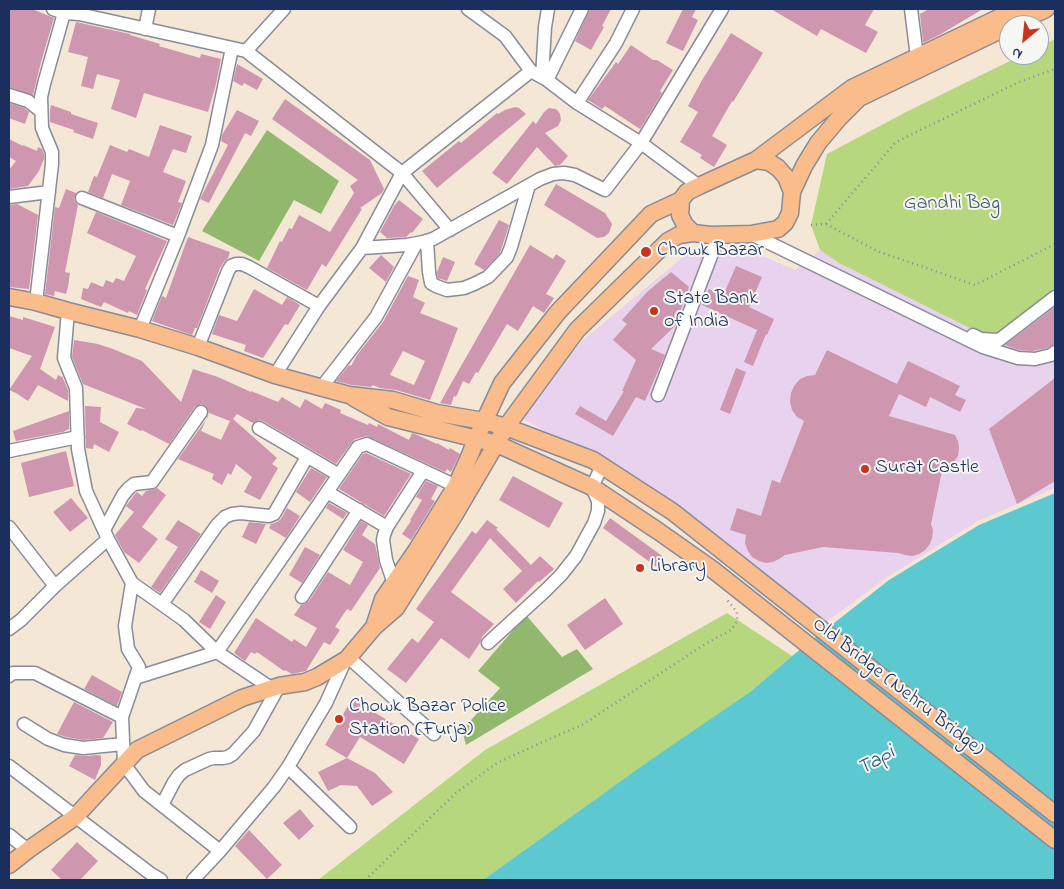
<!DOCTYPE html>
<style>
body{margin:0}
#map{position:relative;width:1064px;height:889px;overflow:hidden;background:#f5e7d6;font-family:"Indie Flower",sans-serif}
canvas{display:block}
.frame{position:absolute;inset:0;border:10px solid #1b2f5e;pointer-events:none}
.north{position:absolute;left:999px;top:15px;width:50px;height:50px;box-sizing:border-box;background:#f6f6f2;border:1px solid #9ea6b7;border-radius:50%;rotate:208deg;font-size:14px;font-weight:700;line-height:20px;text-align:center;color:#1b2f5e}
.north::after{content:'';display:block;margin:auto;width:18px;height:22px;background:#c8321e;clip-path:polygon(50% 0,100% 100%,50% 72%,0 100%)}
</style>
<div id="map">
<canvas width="1064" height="889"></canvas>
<div class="frame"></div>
<div class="north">N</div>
</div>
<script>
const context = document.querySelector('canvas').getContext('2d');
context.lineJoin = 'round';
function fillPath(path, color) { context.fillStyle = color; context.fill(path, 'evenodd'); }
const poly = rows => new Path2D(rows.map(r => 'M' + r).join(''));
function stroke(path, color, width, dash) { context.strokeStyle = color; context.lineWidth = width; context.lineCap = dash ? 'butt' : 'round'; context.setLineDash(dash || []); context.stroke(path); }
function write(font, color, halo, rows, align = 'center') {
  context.font = font + ' "Indie Flower",sans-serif'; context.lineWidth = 4; context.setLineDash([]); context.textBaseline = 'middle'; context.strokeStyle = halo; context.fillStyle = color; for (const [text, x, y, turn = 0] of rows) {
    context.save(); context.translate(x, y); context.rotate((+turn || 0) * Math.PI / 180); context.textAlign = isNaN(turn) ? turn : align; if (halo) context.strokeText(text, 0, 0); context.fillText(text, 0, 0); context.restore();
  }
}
fillPath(poly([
 [820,250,839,263,1055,290,1055,488,978,521,886,578,825,623,674,505,518,416,583,340,688,253,751,251,795,270]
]), '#e8d2ee');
fillPath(poly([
 [1055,39,1055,291,1005,333,988,337,839,263,820,250,811,225,827,154,908,111,1022,55,1039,55,1039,47],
 [727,613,792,656,750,692,649,762,483,880,318,880,485,750]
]), '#b7d77e');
fillPath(poly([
 [267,130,339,181,321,214,294,200,259,261,202,231],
 [526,615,562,657,577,649,593,669,466,745,462,730,500,688,478,671]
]), '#91b86d');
fillPath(poly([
 [1055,493,1055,880,483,880,649,761,750,692,792,656,889,580,979,525]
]), '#5cc9d1');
fillPath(poly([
 [9,9,32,9,54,18,41,62,33,95,9,87],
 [590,9,611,9,602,26,604,27,591,50,575,41],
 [683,9,696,9,692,17,698,20,683,51,666,43],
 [771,9,874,9,865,25,878,32,866,53,821,29,817,36],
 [929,9,983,9,941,34,923,43,920,14],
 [76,22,130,34,130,35,160,44,159,46,200,58,201,54,221,59,216,84,208,112,144,93,136,118,111,109,120,80,97,74,93,89,81,86,88,57,68,52],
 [731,33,763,53,733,102,732,101,712,136,727,145,714,167,700,158,702,155,680,142,698,112,688,106,701,82],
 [631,45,653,60,657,60,673,70,660,91,662,93,640,129,605,106,602,109,588,100,616,62,618,64],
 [237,64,263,79,257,90,244,83,242,86,233,81],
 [285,99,370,160,384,189,382,193,360,208,362,209,326,267,322,264,307,290,267,268,280,241,282,242,289,228,292,229,299,215,330,232,354,193,350,186,358,180,272,119],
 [9,103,24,108,29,112,25,124,9,118],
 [51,105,71,112,71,114,98,123,93,139,73,132,74,130,50,122,50,111],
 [515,107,519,108,526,114,437,188,422,171,459,141,461,143,497,113,498,114,505,110],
 [549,108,556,109,558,111,560,114,561,120,558,126,545,133,568,156,560,165,555,166,537,147,507,184,492,173,533,121,536,124,544,112],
 [237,110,259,121,251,136,245,133,209,203,200,199,228,145,221,141,222,135],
 [160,125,192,136,186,153,173,149,163,172,186,181,178,202,182,203,173,225,121,205,130,181,112,174,103,198,88,192,94,176,97,177,110,145,127,152,129,149,149,157],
 [9,139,23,146,23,145,37,151,38,147,42,149,44,154,44,159,39,171,28,186,9,189,9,170,16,161,9,157],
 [556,184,605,213,612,224,609,233,604,237,597,238,544,205],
 [66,189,76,193,74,200,78,205,65,272,70,273,68,287,66,294,55,291,54,296,45,294,55,207,59,208],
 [399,200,423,219,412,233,411,232,406,237,387,238,380,232,394,206],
 [17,204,38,215,29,289,9,287,9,205],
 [96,212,167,241,145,289,147,290,137,315,129,311,128,313,104,302,101,307,81,299,83,288,88,289,91,282,103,287,106,280,113,283,116,278,124,281,136,256,87,233],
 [499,220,509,225,503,244,500,253,484,270,474,264],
 [188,237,230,252,228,258,224,262,220,268,197,328,195,328,192,335,152,321,162,296,166,298],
 [530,245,553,259,556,254,566,261,546,294,554,298,544,313,533,306,518,331,507,324,478,373,476,372,469,384,463,381,456,397,454,396,451,405,440,403],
 [381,255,394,267,386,282,369,268],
 [443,257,455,262,447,281,438,278,437,272],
 [736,266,762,277,749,307,774,319,767,335,766,334,753,366,744,362,757,330,702,305,709,289,723,296],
 [671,272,689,287,675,326,651,349,665,355,645,401,636,397,613,436,575,414,580,406,606,421,624,391,622,391,636,360,613,340,627,324,622,320,647,292],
 [408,276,419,280,413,297,425,303,420,313,458,328,430,400,396,390,380,388,373,385,371,387,351,385,336,381,349,365,351,366,357,355,383,322],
 [403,351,425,361,414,385,390,375],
 [254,289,282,305,287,297,300,305,288,325,285,324,263,358,244,351,246,345,212,334,219,315,237,321],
 [1055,307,1055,344,1047,348,1032,351,1019,350,1005,345],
 [9,316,23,320,23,317,55,327,40,369,56,380,58,375,62,377,62,376,68,390,68,401,38,385,28,401,16,393,9,390,32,356,9,348],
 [74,340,98,344,113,349,142,361,181,402,193,369,218,377,251,392,251,391,278,402,282,397,300,408,305,399,322,409,325,403,341,410,340,413,368,425,369,423,377,427,378,424,409,440,412,433,415,434,437,444,437,443,449,450,450,448,460,454,451,472,447,469,445,472,367,436,355,439,352,442,336,464,263,421,259,420,253,423,237,414,233,419,277,458,272,464,278,468,260,500,244,492,252,477,236,464,231,475,228,473,222,485,212,479,214,474,178,459,208,417,209,412,206,406,201,404,195,407,169,444,142,430,141,431,127,424,136,408,146,409,83,384,72,357],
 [209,413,230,421,221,440,201,431],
 [827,350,897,384,908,361,960,386,955,395,966,400,960,412,930,397,926,407,899,394,889,416,955,435,958,441,959,448,958,456,954,462,949,468,942,471,931,524,933,530,932,538,930,544,925,550,919,554,913,556,905,555,898,553,823,547,785,555,779,559,773,562,766,563,759,561,752,557,748,551,745,543,746,535,730,530,737,508,761,516,772,480,780,483,804,421,797,417,792,410,790,402,791,393,794,386,800,379,807,376,815,375],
 [736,368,746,372,730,414,720,410],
 [1055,378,1055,481,1017,504,989,429],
 [85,406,101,407,100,422,119,432,109,452,94,444,93,449,86,448],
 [69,411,69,429,63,432,16,441,13,431],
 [66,451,74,486,29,497,21,463],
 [366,453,411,474,384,516,339,489,363,454],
 [311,468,327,477,310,502,296,492],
 [513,476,563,503,549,528,499,500],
 [426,481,438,486,431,499,435,501,411,540,402,534,411,521,410,520,422,500,416,497],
 [157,488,166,495,142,527,158,539,139,563,124,552,115,535,134,512,126,506,135,494,137,492,142,496,146,491],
 [71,498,88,518,70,532,53,512],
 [329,503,347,513,343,519,326,508],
 [287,508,300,516,286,538,269,528,271,524,277,522,281,519],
 [610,518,665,558,658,568,603,528],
 [178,520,201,534,160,593,151,587,178,547,165,539],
 [487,520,498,528,496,529,531,565,540,556,554,569,539,582,538,581,516,603,503,589,522,571,490,538,451,592,494,624,482,637,480,643,469,659,441,638,406,683,387,669,412,638,418,643,434,622,416,609,472,531,476,534],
 [361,521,368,525,362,535,375,544,380,568,351,611,347,609,335,627,340,630,330,645,324,642,306,671,292,674,285,670,284,671,257,652,255,654,251,652,245,661,234,653,256,618,292,642,294,639,306,647,317,628,294,615,301,605,305,604,309,601,328,572,350,585,363,562,343,550],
 [249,522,266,524,256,544,242,537],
 [305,547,320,555,302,583,289,575],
 [201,570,219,581,212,593,194,582],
 [216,595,226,602,210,629,199,622],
 [605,598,623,624,585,650,567,625],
 [92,675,122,692,117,706,84,689],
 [352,699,419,739,404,764,360,737,347,758,375,773,393,792,372,806,357,786,341,785,328,791,318,772,347,758,325,745],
 [74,702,113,722,103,738,83,740,66,737,57,734],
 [75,755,84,756,99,755,101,756,101,765,95,780,69,766],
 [300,809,314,826,299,840,283,823],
 [249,830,282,865,267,879,235,846],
 [77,842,98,861,80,880,62,880,51,870]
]), '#ce96af');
const minor = poly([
 [53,9,64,13,79,14,246,51,402,173,450,230],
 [468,9,505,36,531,71,547,80,577,103,641,143,699,186],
 [911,9,917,57],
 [145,29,149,9],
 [246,51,284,9],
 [542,77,545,27,548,9],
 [547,80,582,9],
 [9,95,28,101,41,111],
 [577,103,616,43,633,9],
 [9,197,49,192],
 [82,198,178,236],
 [751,234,983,347,1018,358,1035,359,1051,355,1055,352],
 [427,241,429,272,431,283,436,286,447,290,464,288,474,284,488,277,507,257,511,247,529,185],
 [362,248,407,245,423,242,433,239,540,179,553,174,564,173,575,175,605,190,641,143,722,9],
 [36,302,52,164,52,152,42,128,41,97,44,84,64,13],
 [68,311,64,358,76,388,78,449,86,491,108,539,132,583,184,620,217,652,271,688],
 [140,329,178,236,212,145,232,48],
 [973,335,981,339,999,340,1055,297],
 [198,347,228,271,231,266,236,264,242,264,249,267,319,306],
 [275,375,319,306,362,248,402,173,531,71],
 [321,388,376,317,416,244],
 [658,395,719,235],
 [259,428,339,475],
 [9,451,78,437],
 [327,492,387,527],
 [9,527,55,586],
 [104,530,123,495,129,488,134,484,152,482,201,412],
 [132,583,125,626,128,649,139,667,122,717,124,764,144,791,220,851],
 [394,584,386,560,383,540,384,535,387,527,423,471],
 [302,597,359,510],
 [162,604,217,525,225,517,232,514,241,513,269,516,274,514,307,457],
 [9,629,21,620,55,586,108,539],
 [488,643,545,591,561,575,576,556,594,523,598,511,598,501,592,487,602,466],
 [348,657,434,734],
 [9,676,13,673,35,673,122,717],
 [135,678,217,652,358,447,367,444,371,446,456,486],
 [24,724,48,739,64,745,83,748,123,744],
 [9,766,151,874,161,880],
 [288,767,350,827],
 [162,805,174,782,179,775,185,770,209,759,214,758,223,758,228,757,233,754,254,731,279,686],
 [9,835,28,850],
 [193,880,220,851,274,787,288,767,326,703,345,661]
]);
const major = poly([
 [1012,25,1046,9],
 [756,160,852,88,1017,9],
 [792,192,804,166,818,143,839,118,859,98,1009,26],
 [9,297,36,302,68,311,140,329,198,347,275,375,349,395,393,400,437,413,484,421,506,427,593,460,673,512,1055,814],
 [354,398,388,417,497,444,592,487,658,531,712,569,1055,840],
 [374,627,396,608,455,514,506,427,577,330,668,241,679,235,693,233,710,235,751,234,778,229,785,223,790,213,792,192,786,177,778,168,769,162,756,160,699,186,687,192,681,200,680,215,685,225,693,233],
 [9,865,28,850,75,817,137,750,242,698,279,686,305,682,317,677,347,659,374,627,383,599,416,551,456,486,470,455,476,439,502,383,558,312,651,214,681,200]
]);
stroke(minor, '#888b9a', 15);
stroke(major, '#888b9a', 19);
stroke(poly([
 [826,224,896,142,1019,82,1055,69],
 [811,225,826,224,877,251,975,285,1055,244],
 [365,880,456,793,497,763,547,740,582,725,705,644,731,630,737,621,737,612,727,600]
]), '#888b9a', 2.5, [1, 4]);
stroke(minor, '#fff', 12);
stroke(major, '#f9bc8a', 16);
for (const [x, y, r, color] of [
 [646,252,6,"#c8321e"],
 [654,311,5,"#c8321e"],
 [865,469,5,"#c8321e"],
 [640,568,5,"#c8321e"],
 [339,719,5,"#c8321e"]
]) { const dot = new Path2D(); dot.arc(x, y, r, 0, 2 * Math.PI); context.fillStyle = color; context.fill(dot); stroke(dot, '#f6f6f2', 2); }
write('20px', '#425966', '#f6f6f2', [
 ["Gandhi Bag",952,205]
]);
write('20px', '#1b2f5e', '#f6f6f2', [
 ["Chowk Bazar",657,252],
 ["State Bank",664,300],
 ["of India",664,323],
 ["Surat Castle",875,469],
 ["Library",650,568],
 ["Chowk Bazar Police",349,708],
 ["Station (Furja)",349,731]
], 'left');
write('20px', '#1b2f5e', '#f6f6f2', [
 ["Old Bridge (Nehru Bridge)",897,688,38]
]);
write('italic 21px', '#2b567b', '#f6f6f2', [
 ["Tapi",877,762,-30]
]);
</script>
